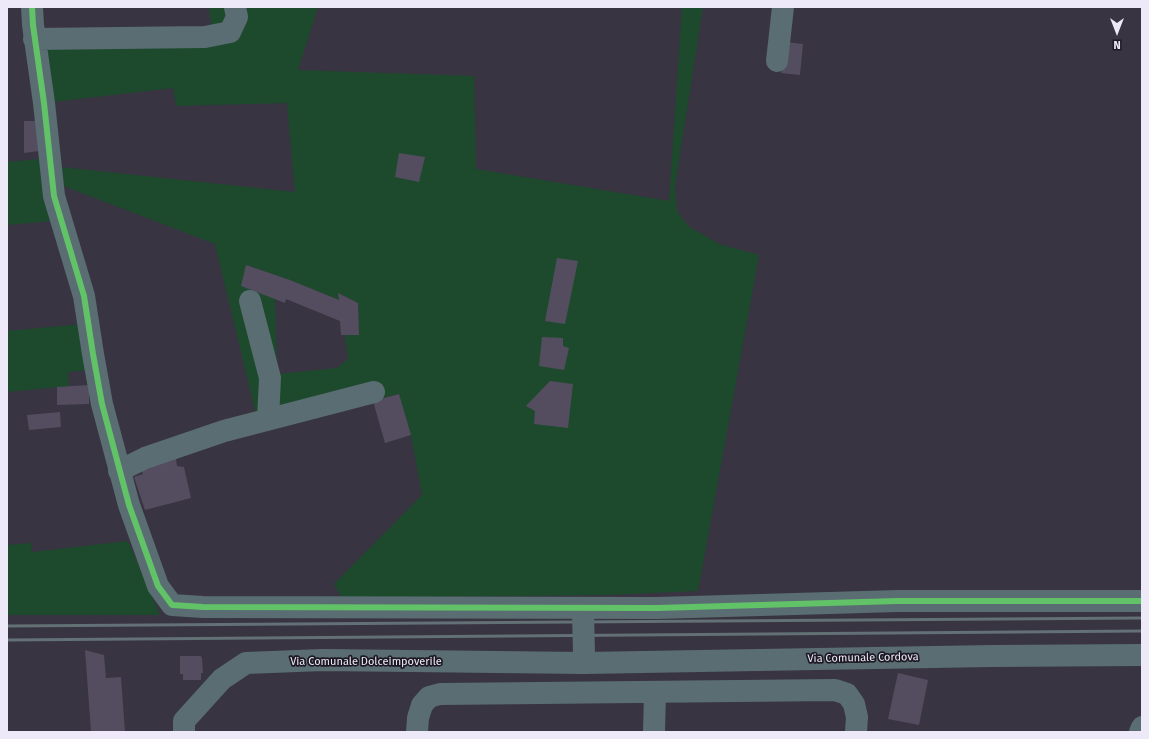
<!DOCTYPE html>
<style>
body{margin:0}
#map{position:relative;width:1149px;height:739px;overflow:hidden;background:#383441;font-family:"Fira Sans",sans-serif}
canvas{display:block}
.frame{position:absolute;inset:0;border:8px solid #ede9f8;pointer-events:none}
.north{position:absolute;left:1097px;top:12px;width:40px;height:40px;-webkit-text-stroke:3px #1d1924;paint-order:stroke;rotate:180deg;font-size:11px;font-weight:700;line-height:16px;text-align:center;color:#ede9f8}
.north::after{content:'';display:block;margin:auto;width:14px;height:18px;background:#ede9f8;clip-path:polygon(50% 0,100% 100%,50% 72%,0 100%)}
</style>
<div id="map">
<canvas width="1149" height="739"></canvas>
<div class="frame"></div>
<div class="north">N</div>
</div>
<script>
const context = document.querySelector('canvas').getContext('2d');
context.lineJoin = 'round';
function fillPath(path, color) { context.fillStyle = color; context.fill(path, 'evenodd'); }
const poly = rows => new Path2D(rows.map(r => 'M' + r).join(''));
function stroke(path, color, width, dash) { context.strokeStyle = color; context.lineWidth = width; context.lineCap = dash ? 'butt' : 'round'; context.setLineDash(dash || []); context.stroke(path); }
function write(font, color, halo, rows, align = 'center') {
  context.font = font + ' "Fira Sans",sans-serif'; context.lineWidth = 3.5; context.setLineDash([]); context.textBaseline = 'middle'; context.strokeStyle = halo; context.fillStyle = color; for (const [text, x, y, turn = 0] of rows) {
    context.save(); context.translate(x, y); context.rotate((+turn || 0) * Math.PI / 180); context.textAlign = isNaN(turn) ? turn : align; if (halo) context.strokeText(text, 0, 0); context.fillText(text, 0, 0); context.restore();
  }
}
fillPath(poly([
 [209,7,318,7,298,70,474,76,476,169,669,201,682,7,703,7,675,186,677,211,688,226,719,244,759,255,698,591,607,595,342,598,334,584,422,495,411,435,399,394,259,427,215,244,53,182,62,220,7,225,7,162,50,158,51,166,295,192,287,103,176,106,173,88,44,103,36,46,213,42],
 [246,265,290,280,339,300,338,293,358,303,359,335,345,335,348,359,337,368,277,374,275,299],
 [83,324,89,370,68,372,69,386,7,392,7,331],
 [128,541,160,615,7,615,7,545,31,543,32,552]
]), '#1d4a2d');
fillPath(poly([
 [786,42,803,44,800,75,781,73],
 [24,121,40,121,39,151,24,153],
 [399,153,425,157,419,182,395,177],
 [557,258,578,261,565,324,545,321],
 [246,265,290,280,339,300,338,293,358,303,359,335,341,335,340,321,286,299,285,303,241,286],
 [542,337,563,338,563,346,569,348,564,370,539,366],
 [550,381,573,384,568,428,534,424,535,411,526,406],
 [89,385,89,404,57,405,57,387],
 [399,394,411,435,385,443,373,401],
 [60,412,61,427,29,430,27,415],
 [175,452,177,466,184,467,191,498,145,510,134,477,143,474,141,470],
 [85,650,104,655,106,678,121,677,125,732,91,732],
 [180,656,201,656,202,658,203,673,201,673,201,680,183,680,183,674,180,674],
 [898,673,928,680,919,725,888,719]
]), '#544d60');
stroke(poly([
 [32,7,33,25,44,103,54,196,84,296,93,354,102,404,129,505,158,586,172,605,203,607,657,608,898,601,1142,601],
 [34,39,205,37,230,32,237,17,235,7],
 [777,61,783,7],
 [250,301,270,378,268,419],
 [119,471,145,458,224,431,374,392],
 [184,732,184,721,222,679,246,663,323,660,584,663,992,656,1142,655],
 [417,732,418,718,422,705,429,697,440,694,835,690,847,694,854,704,857,717,856,732],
 [654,732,655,692],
 [1140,732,1142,727]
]), '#5a6d72', 22);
stroke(poly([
 [7,626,1142,618],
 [7,640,1142,631]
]), '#637075', 3);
stroke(poly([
 [583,614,584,653]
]), '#5a6d72', 22);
stroke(poly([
 [32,7,33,25,44,103,54,196,84,296,93,354,102,404,129,505,158,586,172,605,203,607,657,608,898,601,1142,601]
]), '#61c268', 6);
write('11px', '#ede9f8', '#1d1924', [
 ["Via Comunale Cordova",863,658,-1],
 ["Via Comunale Dolceimpoverile",366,662]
]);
</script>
